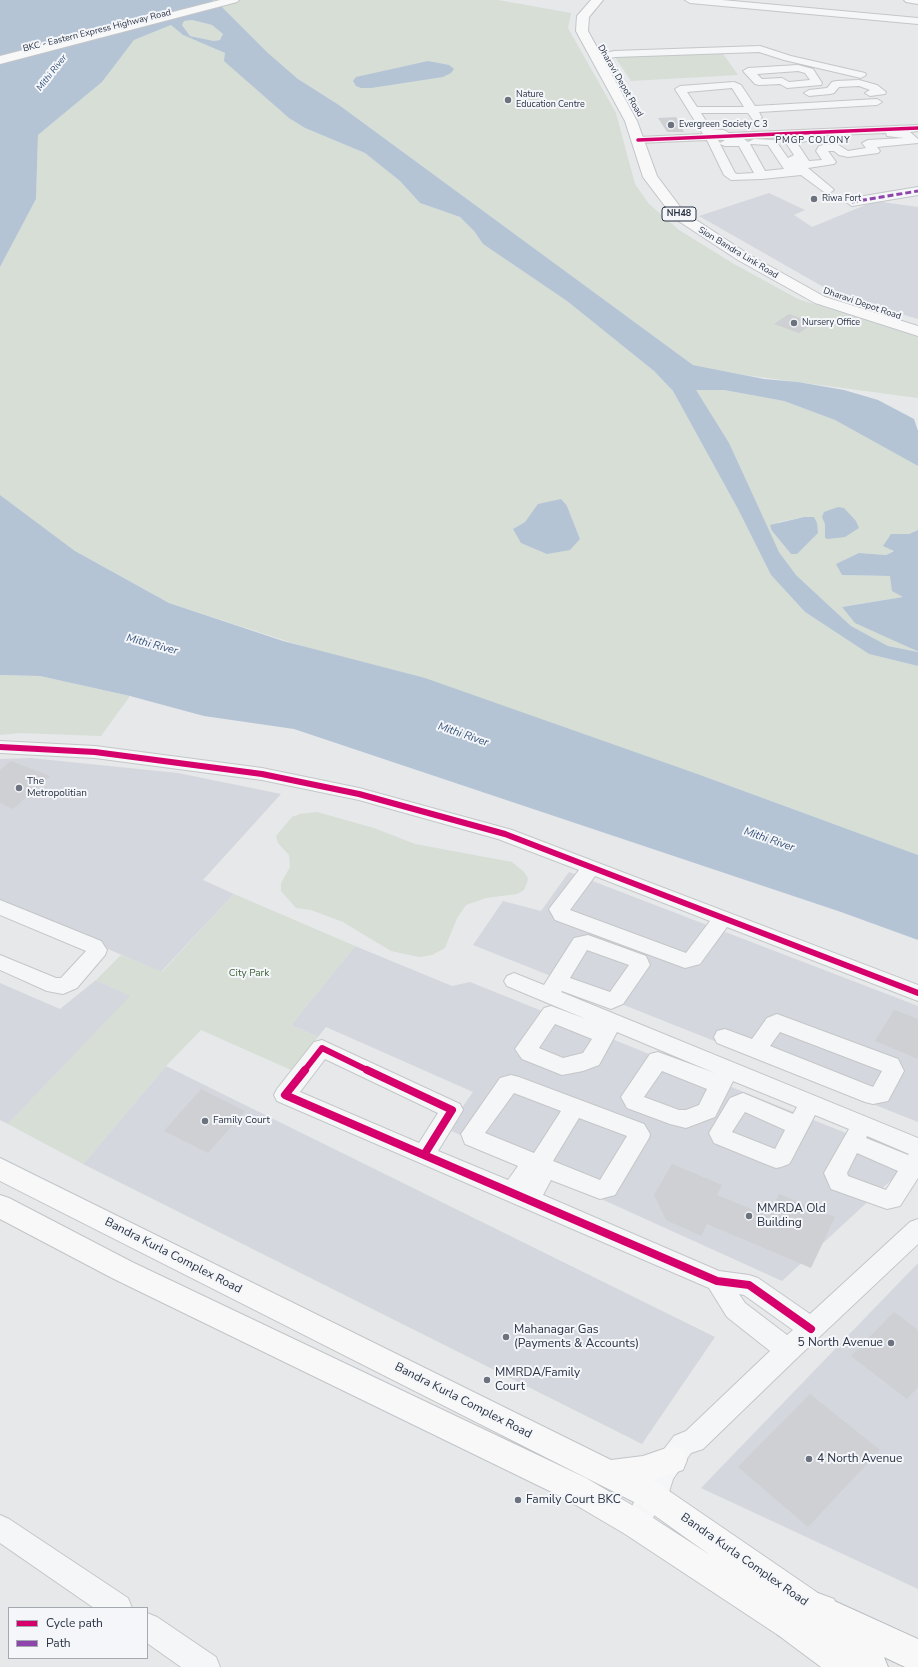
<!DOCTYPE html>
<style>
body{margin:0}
#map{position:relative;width:918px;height:1667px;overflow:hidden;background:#e6e8ea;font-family:"Nunito Sans",sans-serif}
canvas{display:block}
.legend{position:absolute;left:8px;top:1607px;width:140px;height:52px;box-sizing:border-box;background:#f4f6f9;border:1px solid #a4a8b1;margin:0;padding:5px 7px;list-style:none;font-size:12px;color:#2b3445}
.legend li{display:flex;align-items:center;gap:8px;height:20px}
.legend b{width:20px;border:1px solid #a4a8b1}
</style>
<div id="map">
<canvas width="918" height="1667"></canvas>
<ul class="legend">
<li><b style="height:5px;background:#d6006c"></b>Cycle path</li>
<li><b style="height:5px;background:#8e44ad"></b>Path</li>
</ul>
</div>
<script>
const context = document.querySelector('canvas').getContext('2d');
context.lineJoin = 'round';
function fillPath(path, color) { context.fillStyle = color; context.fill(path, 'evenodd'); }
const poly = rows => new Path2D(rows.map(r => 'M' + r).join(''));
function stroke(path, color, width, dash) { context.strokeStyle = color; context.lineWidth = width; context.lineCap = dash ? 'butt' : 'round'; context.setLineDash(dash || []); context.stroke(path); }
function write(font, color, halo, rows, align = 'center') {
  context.font = font + ' "Nunito Sans",sans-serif'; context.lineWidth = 4; context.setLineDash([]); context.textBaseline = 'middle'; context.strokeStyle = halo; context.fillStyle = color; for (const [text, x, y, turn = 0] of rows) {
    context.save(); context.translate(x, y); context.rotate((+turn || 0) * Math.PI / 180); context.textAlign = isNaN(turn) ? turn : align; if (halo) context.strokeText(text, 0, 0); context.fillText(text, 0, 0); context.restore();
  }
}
fillPath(poly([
 [769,193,805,210,794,215,812,227,875,201,918,207,918,319,897,313,827,289,699,216],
 [31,758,178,773,281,794,203,880,234,894,161,972,0,902,0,759],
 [569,872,918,1006,918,1122,473,945,503,901,541,911],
 [355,946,452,986,470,982,913,1160,782,1281,447,1129,473,1092,326,1027,318,1037,291,1025],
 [96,980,131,996,8,1124,0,1120,0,983,60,1009],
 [166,1066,715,1337,642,1444,83,1164],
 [918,1263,918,1589,701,1488]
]), '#d4d7dd');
fillPath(poly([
 [212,0,498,0,571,13,568,28,616,113,635,184,649,204,679,230,734,264,798,299,918,337,918,398,745,375,693,365,339,105,298,79,268,53,218,3],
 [192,20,212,25,223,34,221,40,214,41,190,36,182,25,184,21],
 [171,25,183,35,225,53,280,110,305,128,365,153,400,181,420,203,460,217,474,231,483,244,567,301,654,371,673,391,739,511,771,575,805,612,869,654,918,666,918,855,703,776,169,603,75,551,0,495,0,267,36,199,38,135,102,82,134,40],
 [567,506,580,539,513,529,525,522],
 [721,51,738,75,631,81,615,57],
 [695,390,724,390,784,401,835,420,918,466,918,530,909,534,891,534,894,550,886,555,859,553,842,575,890,576,904,597,842,607,918,652,888,646,851,626,796,575,779,552],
 [804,517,813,538,791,554,772,531,779,522],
 [0,675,40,676,130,696,101,736,20,733,0,735],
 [317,812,374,828,415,844,512,862,524,872,528,878,527,883,524,890,517,894,486,898,466,905,457,918,445,948,432,955,419,957,391,951,343,922,311,910,296,908,281,891,281,883,290,867,289,855,278,843,276,836,292,817,300,814],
 [234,894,355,946,291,1025,318,1037,291,1070,201,1030,166,1066,83,1164,8,1124,130,996,96,980,121,955,162,972]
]), '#d6ded6');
fillPath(poly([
 [0,0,212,0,218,3,268,53,298,79,339,105,693,365,764,379,798,382,844,390,878,400,914,419,918,431,918,466,835,420,784,401,724,390,696,390,729,443,779,552,796,575,851,626,888,646,918,652,918,666,869,654,805,612,771,575,739,511,673,391,654,371,567,301,483,244,474,231,460,217,420,203,400,181,365,153,305,128,289,118,224,61,225,53,183,35,171,25,134,40,102,82,38,135,36,199,0,267],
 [192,20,212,25,223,34,220,40,214,41,190,36,182,25,184,21],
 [428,61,449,65,454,69,451,73,443,77,371,88,361,88,356,86,353,81,356,77],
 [0,495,75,551,169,603,283,641,425,678,703,776,918,855,918,940,841,912,294,729,204,716,130,696,40,676,0,675],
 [561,499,567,506,580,539,570,550,547,554,521,543,513,529,525,522,538,504],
 [838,507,844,508,856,521,859,528,845,537,828,539,825,538,825,524,822,517,824,512],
 [804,517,814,517,817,523,818,533,797,554,791,554,772,531,770,525],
 [918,530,918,651,917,651,855,623,842,607,903,597,892,591,890,576,842,575,836,564,859,553,886,555,894,551,883,546,891,534,909,534]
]), '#b4c4d5');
fillPath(poly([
 [676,117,684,132,667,132,658,118],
 [789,314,814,323,799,333,774,324],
 [11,761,50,776,13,809,0,803,0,770],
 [894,1010,918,1019,918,1059,875,1041],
 [201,1089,245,1111,208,1153,164,1131],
 [672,1164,722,1185,717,1195,768,1216,779,1194,835,1217,811,1268,707,1224,701,1236,666,1220,654,1195],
 [894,1312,918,1330,918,1387,907,1399,851,1356],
 [810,1394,880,1450,808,1527,738,1467]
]), '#ced0d3');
const minor = poly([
 [685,0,722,0,918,18,918,24,690,3,685,0],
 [760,46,791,56,865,73,866,75,861,78,784,60,759,52,615,57,597,61,592,58,593,56,614,51,760,46],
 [798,65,813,69,822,83,821,85,787,88,780,84,759,85,755,84,743,71,748,68,798,65],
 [798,71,805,73,810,80,789,82,782,78,762,79,757,74,798,71],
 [859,80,877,85,886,92,885,94,870,96,865,93,870,90,859,86,839,87,834,93,830,94,809,96,804,93,809,90,827,88,832,82,836,81,859,80],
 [734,82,741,85,755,106,877,99,882,102,877,105,759,112,762,118,757,121,753,120,748,113,701,113,711,129,724,130,729,133,918,125,918,131,910,132,918,139,918,143,877,147,880,151,878,153,848,157,839,155,834,151,828,151,836,162,834,164,808,168,832,188,834,190,828,194,824,192,801,175,762,179,731,180,724,175,707,140,638,143,632,140,638,137,703,134,675,89,680,86,734,82],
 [732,88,744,107,697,107,687,92,732,88],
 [886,133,887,136,904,138,868,140,862,143,866,148,848,151,837,144,823,145,819,146,816,151,822,160,809,161,797,143,811,140,813,138,811,136,886,133],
 [789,137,784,140,794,155,788,158,793,165,775,140,754,139,748,142,744,139,789,137],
 [718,140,725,140,720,143,718,140],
 [720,144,725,146,739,146,754,173,737,174,735,173,720,144],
 [750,144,768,145,784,169,765,171,750,144],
 [918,187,918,195,852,206,846,202,852,198,918,187],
 [0,741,95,746,262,768,359,788,512,830,918,985,918,1001,727,927,700,964,685,968,555,920,549,909,579,870,498,839,359,800,262,780,95,758,0,753,0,741],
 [595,876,710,921,686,953,570,910,595,876],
 [0,900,101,941,107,950,105,955,77,988,63,994,47,991,0,970,0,955,56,978,61,978,86,951,0,915,0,900],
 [588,935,646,956,650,965,623,1004,618,1006,611,1009,562,991,561,992,918,1138,918,1178,900,1206,887,1209,831,1189,824,1173,849,1129,815,1115,791,1161,789,1164,781,1167,776,1168,768,1165,714,1143,709,1133,730,1098,743,1093,793,1114,797,1107,733,1081,715,1117,686,1128,670,1124,627,1108,621,1097,650,1054,658,1052,715,1073,617,1032,599,1065,583,1071,562,1075,522,1059,515,1049,544,1008,551,1006,586,1019,507,986,504,981,507,976,514,973,544,985,574,938,588,935],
 [587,950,629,965,610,992,570,978,587,950],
 [555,1024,592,1039,583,1053,563,1058,539,1048,555,1024],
 [662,1071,707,1089,699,1105,686,1110,679,1110,644,1097,662,1071],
 [745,1112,785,1130,775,1149,732,1132,745,1112],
 [867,1136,909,1154,908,1155,866,1138,867,1136],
 [857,1153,898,1171,886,1190,848,1176,847,1173,857,1153],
 [777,1014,898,1059,904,1071,888,1101,873,1104,865,1102,717,1043,714,1037,717,1031,725,1029,752,1039,767,1018,777,1014],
 [780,1032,882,1071,873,1087,770,1046,780,1032],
 [322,1040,460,1104,463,1110,438,1151,508,1180,518,1166,465,1144,461,1134,500,1078,511,1075,519,1077,644,1124,650,1134,649,1138,615,1195,600,1199,551,1180,543,1195,719,1271,749,1275,758,1278,810,1314,910,1222,918,1219,918,1244,797,1358,703,1449,691,1453,673,1479,669,1492,663,1499,645,1533,636,1537,627,1533,623,1524,655,1461,674,1436,686,1431,770,1351,727,1317,709,1288,277,1101,274,1095,277,1089,314,1042,322,1040],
 [325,1059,438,1113,419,1143,300,1092,325,1059],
 [514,1093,561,1111,534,1153,485,1133,514,1093],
 [579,1118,627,1136,600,1180,553,1161,579,1118],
 [739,1294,744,1295,793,1330,787,1335,745,1303,739,1294],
 [0,1515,9,1519,128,1598,132,1608,94,1608,0,1543,0,1515],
 [147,1613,157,1617,216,1657,220,1667,181,1667,147,1643,147,1613]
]);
const major = poly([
 [220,0,239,0,237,2,0,64,0,56,220,0],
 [591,0,603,0,589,17,588,31,637,121,657,176,684,212,748,254,825,297,918,326,918,336,815,303,738,260,674,218,643,177,625,121,576,31,577,16,591,0],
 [904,0,918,0,918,4,906,2,904,0],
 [0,1158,611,1460,643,1456,672,1446,683,1450,687,1460,683,1470,653,1480,818,1593,834,1599,839,1610,834,1621,823,1626,815,1623,861,1655,865,1667,821,1667,778,1635,625,1534,564,1498,112,1278,0,1219,0,1195,9,1198,132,1262,586,1478,647,1514,710,1555,640,1505,0,1181,0,1158]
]);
const highway = poly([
 [810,1590,918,1639,918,1667,905,1667,884,1657,888,1667,838,1667,778,1635,773,1624,778,1613,789,1608,796,1611,794,1606,799,1595,810,1590]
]);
stroke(minor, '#c4c6c8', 2);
stroke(major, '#c2c5c8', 2);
stroke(highway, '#b8bbbf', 2);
fillPath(minor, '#f5f6f7');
fillPath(major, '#f8f8f8');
fillPath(highway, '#f8f8f8');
stroke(poly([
 [852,202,918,191]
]), '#8e44ad', 3, [6, 3]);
stroke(poly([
 [638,140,918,128]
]), '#d6006c', 3.5);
stroke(poly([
 [0,747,95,752,262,774,359,794,505,834,918,993],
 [304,1071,322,1048,369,1071]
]), '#d6006c', 6);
stroke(poly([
 [305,1070,285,1095,424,1155],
 [367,1070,452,1110,424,1155],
 [424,1155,717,1281,749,1285,811,1329]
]), '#d6006c', 8);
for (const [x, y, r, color] of [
 [508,100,4,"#6c737f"],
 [671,125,4,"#6c737f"],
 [814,199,4,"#6c737f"],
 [794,323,4,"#6c737f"],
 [19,788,4,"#6c737f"],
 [205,1121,4,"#6c737f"],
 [749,1216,4,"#6c737f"],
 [506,1337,4,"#6c737f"],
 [891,1343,4,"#6c737f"],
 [487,1380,4,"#6c737f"],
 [809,1459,4,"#6c737f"],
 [518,1500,4,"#6c737f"]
]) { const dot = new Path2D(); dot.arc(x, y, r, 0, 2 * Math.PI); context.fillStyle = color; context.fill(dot); stroke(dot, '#f4f6f9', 1.5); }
write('9px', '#2b3445', '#f4f6f9', [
 ["BKC - Eastern Express Highway Road",97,31,-14],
 ["Dharavi Depot Road",620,81,60],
 ["Sion Bandra Link Road",738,253,31],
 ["Dharavi Depot Road",862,304,19]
]);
write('italic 9px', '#34527a', '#f4f6f9', [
 ["Mithi River",52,73,-52]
]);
write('9px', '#2b3445', '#f4f6f9', [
 ["Nature",516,95],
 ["Education Centre",516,105],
 ["Evergreen Society C 3",679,125],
 ["Riwa Fort",822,199],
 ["Nursery Office",802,323]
], 'left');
context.letterSpacing = '1px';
write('9px', '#1d2536', '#f4f6f9', [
 ["PMGP COLONY",813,141]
]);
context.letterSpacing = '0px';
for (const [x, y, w] of [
 [679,214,34]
]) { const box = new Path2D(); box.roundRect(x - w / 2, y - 7, w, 14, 3); context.fillStyle = '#f4f6f9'; context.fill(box); stroke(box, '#2b3445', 1); }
write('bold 9px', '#2b3445', null, [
 ["NH48",679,214]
]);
write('10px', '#2b3445', '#f4f6f9', [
 ["The",27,782],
 ["Metropolitian",27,794],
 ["Family Court",213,1121]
], 'left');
write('10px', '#3f6138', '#f4f6f9', [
 ["City Park",249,974]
]);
write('italic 11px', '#34527a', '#f4f6f9', [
 ["Mithi River",152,645,15],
 ["Mithi River",463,735,19],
 ["Mithi River",769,840,19]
]);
write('12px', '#2b3445', '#f4f6f9', [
 ["MMRDA Old",757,1209],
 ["Building",757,1223],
 ["Mahanagar Gas",514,1330],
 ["(Payments & Accounts)",514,1344],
 ["5 North Avenue",883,1343,"right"],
 ["MMRDA/Family",495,1373],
 ["Court",495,1387],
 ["4 North Avenue",817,1459],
 ["Family Court BKC",526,1500]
], 'left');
write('12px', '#2b3445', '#f4f6f9', [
 ["Bandra Kurla Complex Road",173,1256,27],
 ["Bandra Kurla Complex Road",463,1401,27],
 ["Bandra Kurla Complex Road",744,1560,35]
]);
</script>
